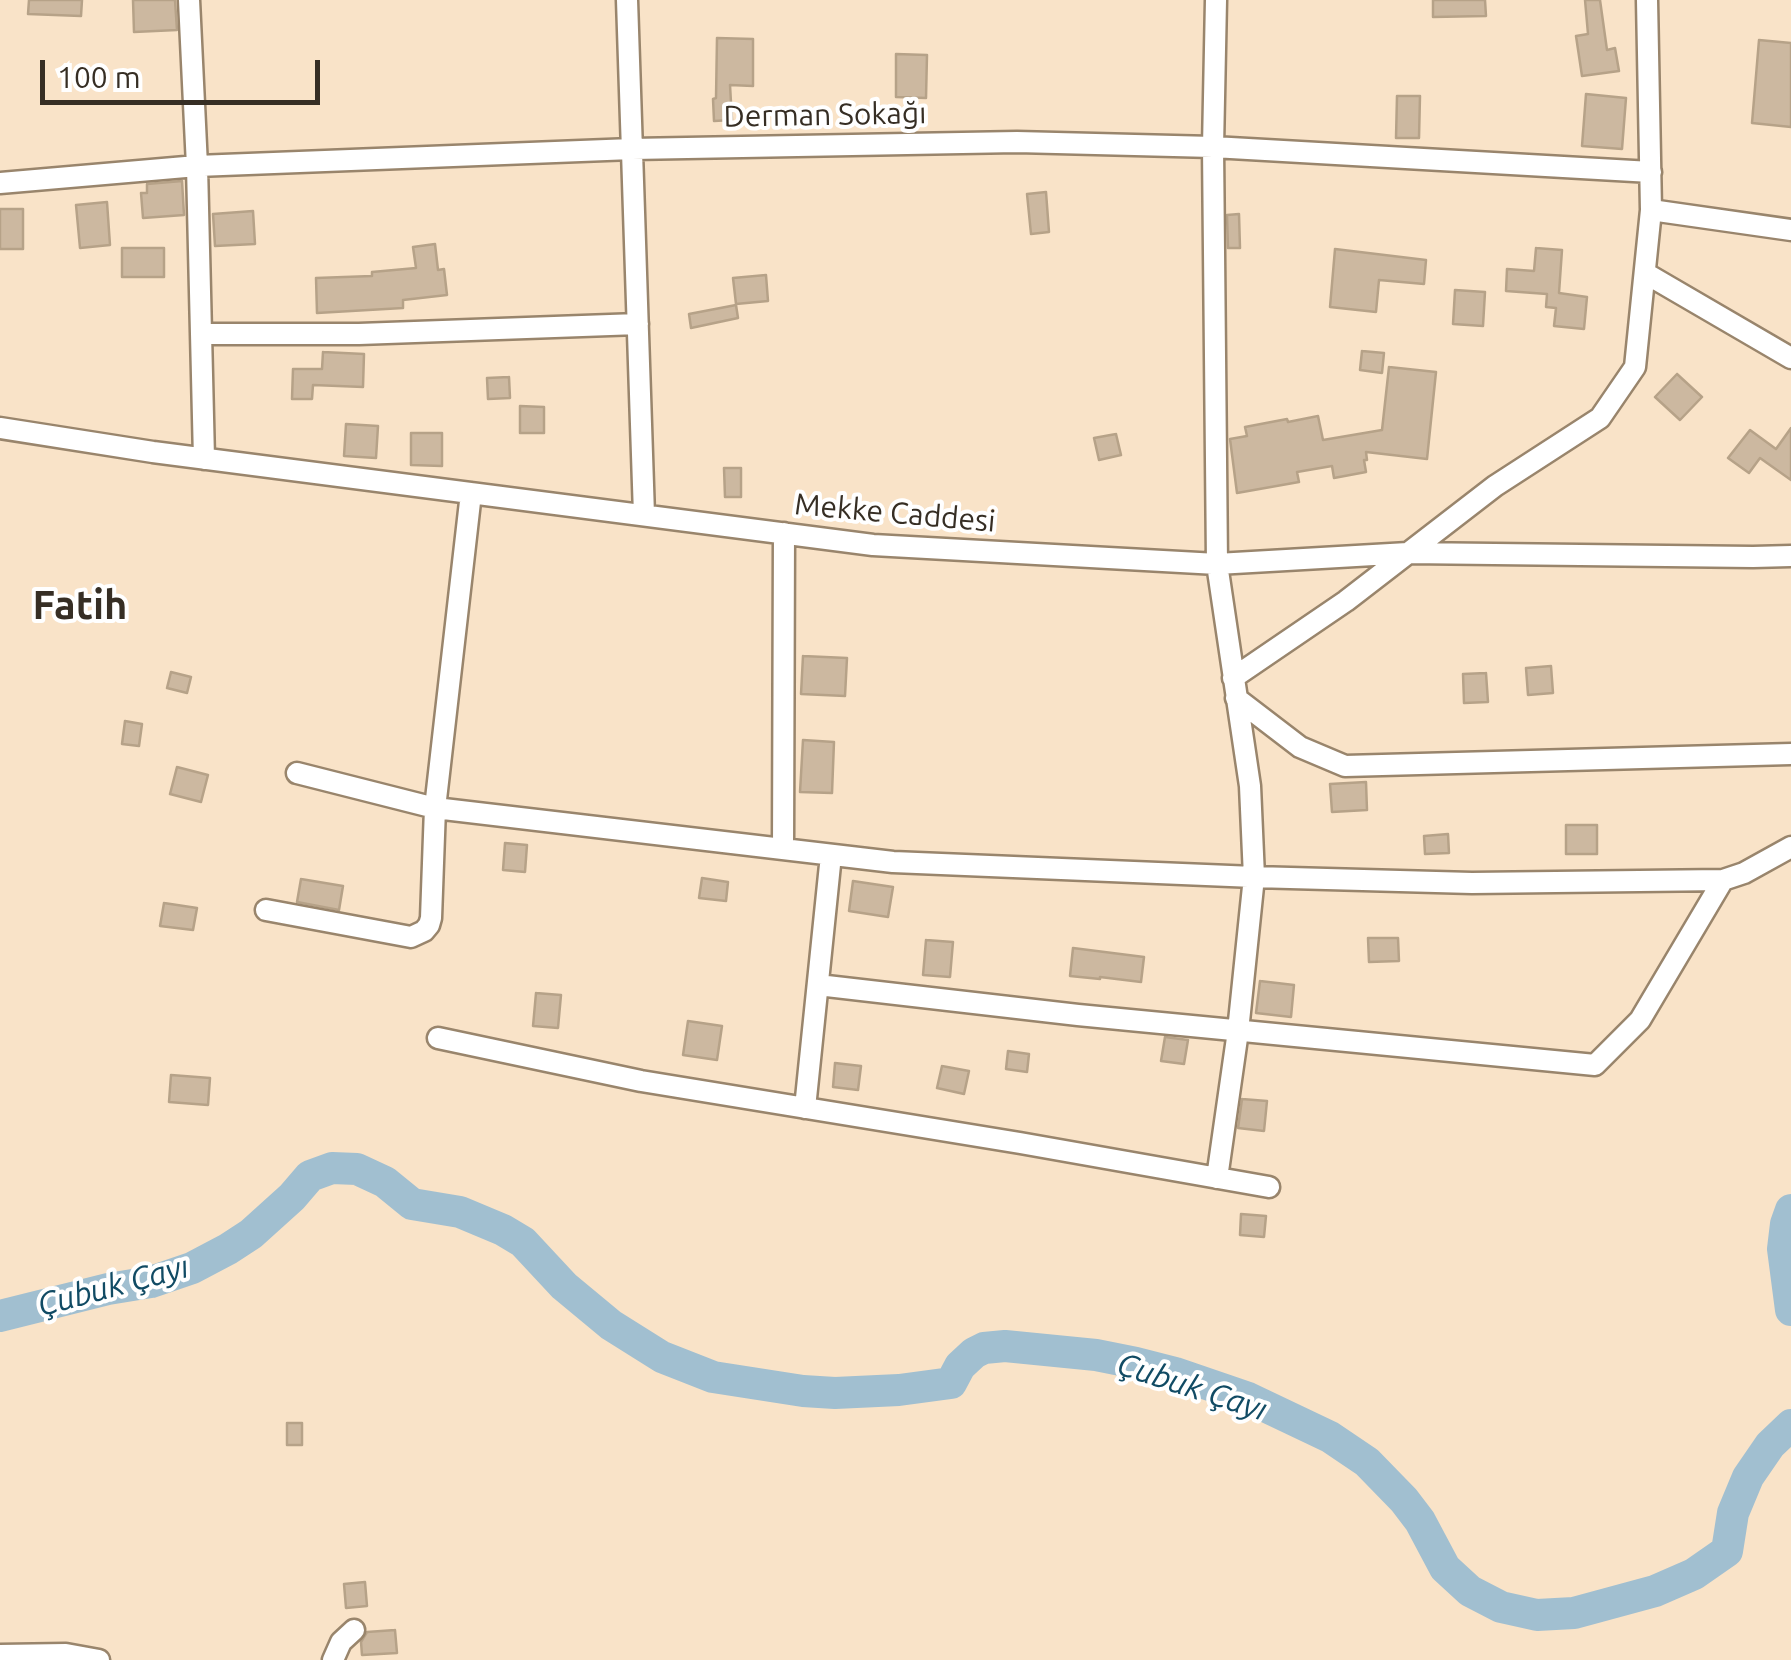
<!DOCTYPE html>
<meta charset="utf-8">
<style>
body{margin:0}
#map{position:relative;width:1791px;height:1660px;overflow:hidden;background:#f9e3c8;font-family:Ubuntu,sans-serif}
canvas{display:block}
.scale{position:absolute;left:40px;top:60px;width:280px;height:45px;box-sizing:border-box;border:5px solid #362e24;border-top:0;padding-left:12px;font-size:30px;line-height:35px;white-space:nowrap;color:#362e24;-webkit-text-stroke:8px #fff;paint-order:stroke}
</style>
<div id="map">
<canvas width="1791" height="1660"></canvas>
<div class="scale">100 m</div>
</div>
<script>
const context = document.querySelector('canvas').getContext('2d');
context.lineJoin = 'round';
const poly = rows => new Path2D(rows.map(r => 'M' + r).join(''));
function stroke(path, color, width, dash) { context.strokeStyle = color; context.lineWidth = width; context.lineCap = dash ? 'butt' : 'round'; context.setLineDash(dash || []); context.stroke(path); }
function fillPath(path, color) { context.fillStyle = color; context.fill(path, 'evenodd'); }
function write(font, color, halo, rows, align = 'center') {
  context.font = font + ' Ubuntu,sans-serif'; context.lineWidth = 8; context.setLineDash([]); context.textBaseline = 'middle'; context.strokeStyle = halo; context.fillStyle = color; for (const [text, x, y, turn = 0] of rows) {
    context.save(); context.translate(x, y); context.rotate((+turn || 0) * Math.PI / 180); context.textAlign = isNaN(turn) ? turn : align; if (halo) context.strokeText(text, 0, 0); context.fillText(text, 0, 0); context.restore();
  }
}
stroke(poly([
 [1791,1210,1786,1224,1783,1249,1791,1310],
 [0,1316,108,1289,151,1282,192,1268,228,1249,251,1234,292,1197,310,1176,332,1168,357,1169,385,1182,412,1204,460,1212,503,1230,523,1242,564,1286,611,1325,662,1357,713,1377,803,1391,835,1393,899,1390,951,1383,960,1366,974,1353,984,1348,1005,1346,1096,1355,1136,1363,1175,1373,1248,1398,1330,1437,1367,1462,1404,1500,1420,1521,1445,1568,1470,1591,1501,1607,1537,1615,1574,1613,1655,1591,1694,1574,1727,1551,1733,1513,1748,1477,1770,1445,1791,1425]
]), '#a1bfd0', 32);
const building = poly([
 [29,0,82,0,81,16,28,14,29,0],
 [133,0,175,0,177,30,134,32,133,0],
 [1433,0,1485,0,1486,16,1433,17,1433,0],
 [1585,0,1600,0,1607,50,1615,48,1619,71,1582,76,1576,36,1588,34,1585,0],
 [717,38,753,39,753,86,730,85,732,120,714,121,713,99,716,98,717,38],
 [1759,40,1791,43,1791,127,1752,123,1759,40],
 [896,54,927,55,926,98,896,97,896,54],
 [1586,94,1626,98,1622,149,1582,146,1586,94],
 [1397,96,1420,96,1419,138,1396,138,1397,96],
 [182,181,184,215,143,218,141,193,147,193,147,184,182,181],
 [1046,192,1049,232,1031,234,1027,194,1046,192],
 [107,202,110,245,80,248,76,205,107,202],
 [0,209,23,209,23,249,0,249,0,209],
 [253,211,255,244,215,246,213,214,253,211],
 [1239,214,1240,248,1228,248,1227,215,1239,214],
 [435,244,438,270,444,269,447,295,403,300,403,308,317,313,316,278,372,276,372,272,416,268,413,247,435,244],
 [122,248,164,248,164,277,122,277,122,248],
 [1536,248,1562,250,1559,293,1587,297,1584,329,1554,326,1556,308,1546,307,1547,294,1506,291,1507,269,1534,271,1536,248],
 [1335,249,1426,260,1424,284,1379,280,1376,312,1330,307,1335,249],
 [766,275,768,301,736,304,733,278,766,275],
 [1455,290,1485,292,1483,326,1453,324,1455,290],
 [736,305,738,318,691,328,689,314,736,305],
 [1362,351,1384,353,1382,373,1360,370,1362,351],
 [323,352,364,354,363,387,313,385,312,399,292,399,293,369,322,369,323,352],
 [1389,367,1436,372,1427,459,1366,452,1367,460,1364,460,1366,472,1334,478,1332,466,1297,472,1299,482,1237,493,1230,439,1247,436,1245,427,1287,419,1288,422,1318,416,1323,440,1382,430,1389,367],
 [1677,374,1702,397,1680,420,1655,397,1677,374],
 [509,377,510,398,488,399,487,378,509,377],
 [520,406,544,407,544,433,520,433,520,406],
 [346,424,378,426,376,458,344,456,346,424],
 [1791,428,1791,480,1760,458,1749,473,1728,458,1750,430,1776,449,1791,428],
 [411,433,442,433,442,466,411,465,411,433],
 [1116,434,1121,455,1099,460,1094,438,1116,434],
 [724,468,741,468,741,497,725,497,724,468],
 [803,656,847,658,845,696,801,694,803,656],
 [1551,666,1553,693,1528,695,1526,668,1551,666],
 [171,672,191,677,187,693,167,688,171,672],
 [1486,673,1488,702,1464,703,1463,674,1486,673],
 [125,721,142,724,139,746,122,744,125,721],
 [803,740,834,742,832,793,800,792,803,740],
 [177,767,208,775,201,802,170,794,177,767],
 [1366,782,1367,810,1332,812,1330,784,1366,782],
 [1566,825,1597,825,1597,854,1566,854,1566,825],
 [1448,834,1449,853,1425,854,1424,836,1448,834],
 [505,843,527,845,525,872,503,870,505,843],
 [702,878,728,882,726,901,699,898,702,878],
 [301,879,343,886,339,910,297,902,301,879],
 [853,881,893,887,888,917,849,911,853,881],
 [164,903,197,908,193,930,160,926,164,903],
 [1368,938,1398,938,1399,961,1369,962,1368,938],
 [926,940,953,942,950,977,923,975,926,940],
 [1073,948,1144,957,1141,982,1100,977,1100,979,1070,976,1073,948],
 [1260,981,1294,985,1291,1017,1256,1013,1260,981],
 [536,993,561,995,558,1028,533,1026,536,993],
 [688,1021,722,1026,717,1060,683,1055,688,1021],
 [1165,1037,1188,1040,1184,1064,1161,1061,1165,1037],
 [1008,1051,1029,1054,1027,1072,1006,1069,1008,1051],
 [835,1063,861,1066,858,1090,833,1087,835,1063],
 [942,1066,969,1071,964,1094,937,1088,942,1066],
 [171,1075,210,1078,208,1105,169,1102,171,1075],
 [1242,1099,1267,1101,1264,1131,1238,1128,1242,1099],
 [1241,1214,1266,1216,1264,1237,1240,1235,1241,1214],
 [287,1423,302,1423,302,1445,287,1445,287,1423],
 [365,1582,367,1606,346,1608,344,1584,365,1582],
 [395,1630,397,1653,362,1655,361,1642,367,1632,395,1630]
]);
fillPath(building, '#ccb8a0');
stroke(building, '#b6a288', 2.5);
const minor = poly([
 [189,0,197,166,204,459],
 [627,0,644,515],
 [1216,0,1213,147,1217,564,1250,786,1254,877,1238,1031,1217,1178],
 [0,183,197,166,632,149,1017,142,1213,147,1651,172],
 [1651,210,1791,230],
 [1645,273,1791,358],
 [201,334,359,334,638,324],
 [0,428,153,452,873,545,1217,564,1408,553,1753,557,1791,556],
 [1233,678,1346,601,1495,486,1600,418,1635,367,1651,210,1647,0],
 [1236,698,1300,747,1345,766,1791,754],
 [297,773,435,808,893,862,1254,877,1472,883,1723,880,1744,873,1791,847],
 [783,849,784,533],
 [266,910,411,937,424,931,429,925,431,918,435,808,471,493],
 [818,985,1078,1015,1595,1065,1640,1020,1723,880],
 [438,1038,641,1081,1020,1143,1269,1187],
 [805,1108,831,855],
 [0,1655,66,1654,99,1660],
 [333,1660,341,1642,354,1630]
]);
stroke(minor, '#99856c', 25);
stroke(minor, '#fff', 20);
write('30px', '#362e24', '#fff', [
 ["Derman Sokağı",825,115,-1],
 ["Mekke Caddesi",895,513,5]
]);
write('italic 32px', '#114b64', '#fff', [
 ["Çubuk Çayı",113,1286,-15],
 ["Çubuk Çayı",1192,1387,18]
]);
write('bold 40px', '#362e24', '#fff', [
 ["Fatih",80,606]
]);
</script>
